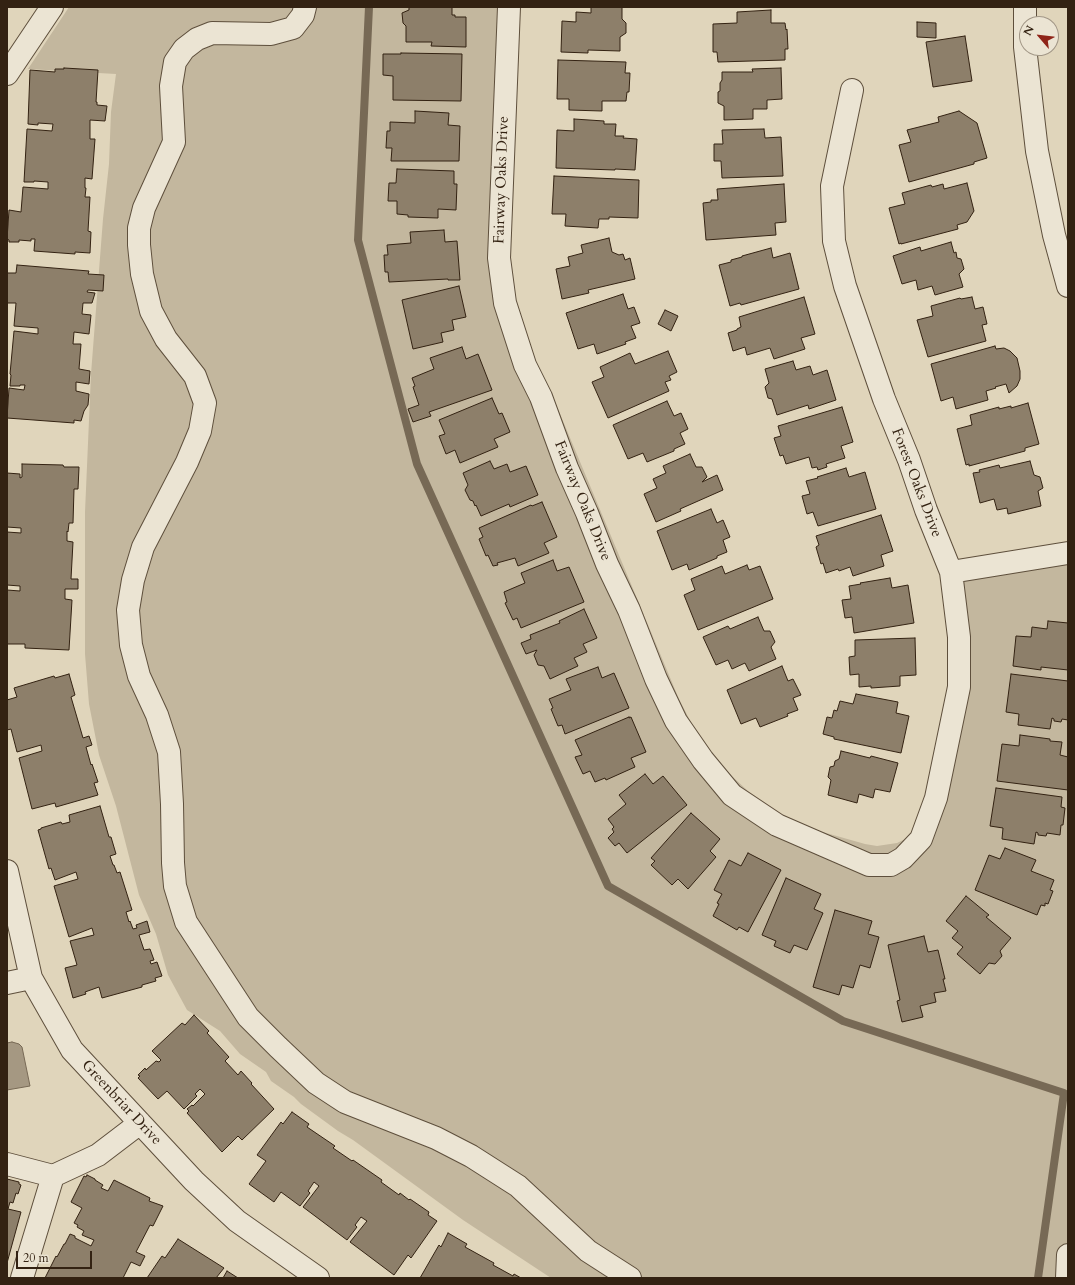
<!DOCTYPE html>
<style>
body{margin:0}
#map{position:relative;width:1075px;height:1285px;overflow:hidden;background:#e0d5bb;font-family:Cardo,serif}
canvas{display:block}
.frame{position:absolute;inset:0;border:8px solid #332212;pointer-events:none}
.north{position:absolute;left:1019px;top:16px;width:40px;height:40px;box-sizing:border-box;background:#ebe4d3;border:1px solid #a19686;border-radius:50%;rotate:298deg;font-size:11px;font-weight:700;line-height:16px;text-align:center;color:#332212}
.north::after{content:'';display:block;margin:auto;width:14px;height:18px;background:#8f2418;clip-path:polygon(50% 0,100% 100%,50% 72%,0 100%)}
.scale{position:absolute;left:16px;top:1251px;width:76px;height:18px;box-sizing:border-box;border:2px solid #332212;border-top:0;padding-left:5px;font-size:12px;line-height:14px;white-space:nowrap;color:#332212;-webkit-text-stroke:3px #ebe4d3;paint-order:stroke}
</style>
<div id="map">
<canvas width="1075" height="1285"></canvas>
<div class="frame"></div>
<div class="north">N</div>
<div class="scale">20 m</div>
</div>
<script>
const context = document.querySelector('canvas').getContext('2d');
context.lineJoin = 'round';
function fillPath(path, color) { context.fillStyle = color; context.fill(path, 'evenodd'); }
const poly = rows => new Path2D(rows.map(r => 'M' + r).join(''));
function stroke(path, color, width, dash) { context.strokeStyle = color; context.lineWidth = width; context.lineCap = dash ? 'butt' : 'round'; context.setLineDash(dash || []); context.stroke(path); }
function write(font, color, halo, rows, align = 'center') {
  context.font = font + ' Cardo,serif'; context.lineWidth = 4; context.setLineDash([]); context.textBaseline = 'middle'; context.strokeStyle = halo; context.fillStyle = color; for (const [text, x, y, turn = 0] of rows) {
    context.save(); context.translate(x, y); context.rotate((+turn || 0) * Math.PI / 180); context.textAlign = isNaN(turn) ? turn : align; if (halo) context.strokeText(text, 0, 0); context.fillText(text, 0, 0); context.restore();
  }
}
fillPath(poly([
 [69,7,499,7,499,206,517,336,558,409,679,699,698,736,722,767,748,791,781,814,812,829,865,844,877,846,897,843,911,836,962,697,956,577,1068,555,1068,1278,551,1278,463,1220,353,1140,338,1131,301,1104,294,1097,271,1081,266,1072,240,1054,220,1031,187,1010,168,975,156,934,139,895,116,806,99,755,89,704,85,654,85,512,91,374,103,219,109,164,111,112,116,74,28,69]
]), '#c3b79e');
const water = poly([
 [12,1042,19,1044,22,1047,30,1086,7,1090,7,1043,12,1042]
]);
fillPath(water, '#a59882');
stroke(water, '#776955', 1);
stroke(poly([
 [369,7,358,240,417,464,608,886,843,1021,1064,1093,1038,1278]
]), '#776955', 8);
const building = poly([
 [409,7,452,7,452,15,455,15,455,17,466,17,466,47,431,46,432,42,406,42,406,26,403,23,402,13,409,10,409,7],
 [591,7,622,7,622,19,626,23,626,33,620,37,620,51,588,50,588,53,561,52,562,21,576,22,576,12,591,13,591,7],
 [771,10,771,23,785,23,786,30,787,29,788,49,785,49,785,60,718,62,717,52,713,52,713,24,737,23,737,12,771,10],
 [917,22,936,23,936,38,917,37,917,22],
 [965,36,972,81,933,87,926,42,965,36],
 [401,53,462,54,461,101,393,100,393,76,383,75,383,54,401,54,401,53],
 [558,60,626,62,625,73,630,73,629,92,627,92,626,101,602,101,602,111,569,110,569,99,557,99,558,60],
 [64,68,98,70,96,102,97,102,97,105,107,106,105,121,90,120,90,139,95,139,92,179,85,178,85,188,86,188,85,197,90,197,88,231,91,232,90,253,75,252,75,254,34,251,35,239,31,239,31,241,19,240,19,242,9,242,9,240,7,239,9,210,21,212,23,187,48,189,48,182,34,181,34,182,24,182,27,129,52,131,53,124,38,123,38,125,28,124,30,70,55,72,55,69,64,69,64,68],
 [781,68,782,99,767,100,767,109,753,109,753,119,724,120,724,106,718,103,718,92,720,91,720,83,722,80,722,72,753,72,752,69,781,68],
 [415,111,449,113,448,125,460,126,459,161,391,161,392,148,386,148,387,131,390,131,390,122,415,123,415,111],
 [959,111,977,123,987,158,974,162,974,164,909,182,899,145,911,142,907,130,939,122,938,117,959,111],
 [574,119,604,121,604,124,616,124,615,136,624,136,623,138,637,139,635,170,615,169,615,170,556,168,557,130,574,131,574,119],
 [764,129,765,138,781,137,783,176,722,178,721,161,714,161,714,144,723,144,722,130,764,129],
 [397,169,454,171,454,184,457,184,456,210,438,209,438,218,408,217,408,215,397,214,397,201,388,201,389,183,396,183,397,169],
 [554,176,639,180,638,218,609,217,609,219,599,219,598,228,565,226,566,214,552,214,554,176],
 [967,183,974,211,967,222,957,225,958,229,901,244,901,243,899,244,889,208,905,204,902,193,931,185,932,187,943,184,944,189,967,183],
 [784,184,786,222,775,223,776,235,706,240,703,203,711,202,711,200,718,200,717,189,784,184],
 [444,230,445,242,457,241,460,280,448,280,448,279,389,282,388,272,385,272,384,255,388,255,387,245,411,243,410,232,444,230],
 [609,238,612,252,619,255,623,254,625,260,630,258,635,279,588,290,589,293,562,299,556,269,570,266,568,257,583,253,581,245,609,238],
 [951,242,954,253,956,252,957,258,961,259,964,269,959,274,963,287,935,295,932,286,918,290,916,280,902,284,893,256,920,247,921,251,951,242],
 [771,248,773,258,790,253,799,289,741,305,740,303,730,306,719,265,731,262,731,260,742,257,742,256,771,248],
 [17,265,89,271,88,274,104,275,103,291,88,290,87,292,95,293,92,303,83,303,82,314,91,315,89,334,74,332,73,344,81,344,79,369,90,371,89,384,76,382,76,391,89,394,88,405,84,411,81,421,74,420,74,423,7,418,9,388,24,390,25,385,20,385,20,386,10,386,11,375,10,374,14,331,38,334,38,328,14,326,16,303,7,303,7,273,16,273,17,265],
 [459,286,466,317,452,320,454,330,441,333,443,342,413,349,402,300,459,286],
 [623,294,628,309,634,307,640,323,631,326,636,338,625,342,626,344,597,354,594,344,578,349,566,313,623,294],
 [804,297,815,334,801,338,805,349,774,359,770,348,747,355,745,347,733,351,728,333,737,330,737,329,741,327,739,317,804,297],
 [972,297,975,309,983,307,987,324,982,325,986,341,928,357,917,320,933,316,931,306,960,298,961,299,972,297],
 [665,310,678,316,671,331,658,324,665,310],
 [995,346,996,349,1004,348,1010,351,1017,358,1020,371,1020,379,1017,386,1009,393,1006,384,995,387,996,388,986,391,988,400,956,409,953,397,941,401,931,364,995,346],
 [462,347,466,359,478,354,492,390,429,412,431,416,413,422,408,409,419,405,413,387,415,386,412,378,434,369,430,358,462,347],
 [668,351,677,372,669,376,671,380,665,382,669,391,608,418,592,382,604,377,600,367,630,353,635,364,668,351],
 [793,361,796,370,810,366,813,375,827,370,836,400,809,409,808,405,777,415,772,399,768,398,765,387,769,383,765,369,793,361],
 [492,398,499,414,502,413,510,432,494,439,498,447,460,463,455,450,446,454,439,436,445,434,439,420,492,398],
 [667,401,674,416,681,413,688,429,680,433,685,444,674,449,674,451,647,462,643,453,628,459,613,425,667,401],
 [1028,403,1039,444,1025,448,1025,451,969,466,969,464,966,465,957,429,972,425,970,415,999,407,999,409,1011,406,1011,408,1028,403],
 [842,407,853,442,841,446,845,458,826,464,827,467,818,470,817,467,812,468,809,457,786,464,783,455,780,456,774,438,781,436,778,426,842,407],
 [690,454,696,467,702,467,707,477,702,482,717,475,723,490,680,509,681,511,656,522,644,494,657,488,653,479,666,473,663,466,690,454],
 [490,461,494,469,507,464,510,472,526,466,538,495,510,507,509,504,481,516,476,505,475,506,473,501,470,500,465,490,468,485,463,473,490,461],
 [1030,461,1034,475,1040,477,1043,488,1038,491,1041,506,1008,514,1007,508,997,510,994,499,980,503,973,473,980,472,979,470,999,465,1000,468,1030,461],
 [22,464,63,465,64,467,79,467,78,489,74,489,73,523,69,523,68,532,67,531,67,541,73,542,71,579,78,579,78,589,65,589,65,599,72,600,69,650,25,648,25,644,7,644,7,590,20,591,20,586,7,585,7,532,21,533,21,528,7,527,7,473,20,474,20,478,22,477,22,464],
 [846,468,849,477,865,472,876,509,818,526,813,512,807,514,802,496,810,494,806,481,818,478,817,477,846,468],
 [542,502,557,537,544,543,549,553,518,566,515,558,497,563,498,565,493,566,488,555,486,556,479,539,483,537,479,528,531,505,532,506,542,502],
 [711,509,717,523,723,520,730,537,723,540,727,552,717,556,717,558,689,570,687,564,672,570,657,531,711,509],
 [881,515,893,551,881,555,884,566,853,576,850,567,839,571,838,569,826,573,823,563,821,564,816,547,819,545,816,536,881,515],
 [553,560,557,571,569,567,584,602,521,628,517,618,513,620,505,603,507,602,504,592,525,583,521,573,553,560],
 [747,565,749,570,760,566,773,599,698,630,684,595,695,590,691,579,722,566,725,574,747,565],
 [890,578,892,588,908,585,914,623,854,633,852,617,845,618,842,600,851,599,849,586,861,584,860,583,890,578],
 [584,609,597,638,583,644,587,652,574,658,578,666,550,679,544,666,538,665,534,655,537,650,526,654,521,643,531,639,530,635,560,623,559,621,584,609],
 [758,617,764,631,770,631,775,642,771,647,776,659,749,671,745,663,732,669,728,660,716,665,703,637,728,626,730,629,758,617],
 [1048,621,1068,623,1068,670,1041,667,1041,670,1013,666,1016,636,1031,637,1032,627,1047,629,1048,621],
 [915,638,916,675,900,676,900,686,871,688,871,686,859,687,859,674,850,675,849,657,855,656,855,640,915,638],
 [782,666,788,681,793,679,801,695,793,698,798,710,787,714,788,716,760,727,756,718,741,724,727,690,782,666],
 [598,667,602,678,614,673,629,708,565,734,562,725,558,726,551,709,553,708,549,699,571,690,566,679,598,667],
 [69,674,75,695,71,697,83,738,89,736,92,745,86,747,91,765,92,764,98,782,94,783,98,795,56,807,55,803,32,809,19,758,42,751,41,745,17,752,11,729,7,730,7,700,17,697,14,688,54,676,55,678,69,674],
 [1011,674,1068,681,1068,720,1062,719,1061,722,1054,721,1054,719,1052,718,1050,729,1018,725,1019,714,1006,712,1011,674],
 [856,694,898,702,896,713,909,716,901,753,834,739,834,737,823,734,827,717,832,718,834,710,837,711,840,701,853,704,856,694],
 [629,717,629,718,631,717,646,752,631,758,635,767,606,780,605,778,595,782,590,771,583,774,575,757,582,755,575,740,629,717],
 [1020,735,1050,739,1050,741,1062,742,1060,755,1068,757,1068,790,997,781,1002,744,1019,746,1020,735],
 [841,751,870,758,871,756,898,763,890,792,875,789,873,798,859,794,857,803,828,795,831,780,828,777,830,767,834,766,835,761,839,759,841,751],
 [645,774,653,784,663,776,687,805,627,853,619,843,615,846,608,838,614,832,612,829,614,827,608,819,626,804,619,795,645,774],
 [996,788,1062,797,1061,807,1065,808,1063,825,1061,825,1060,835,1047,833,1046,836,1038,835,1038,833,1036,832,1034,844,1002,839,1003,828,990,826,996,788],
 [100,806,109,837,111,837,116,854,110,856,113,865,114,865,117,873,120,872,132,910,126,912,129,922,130,921,133,929,137,928,136,925,147,921,150,932,139,935,144,950,150,949,154,960,150,961,151,964,157,962,162,976,155,978,156,981,142,985,142,987,102,998,99,987,85,992,86,994,73,998,65,968,77,965,70,941,94,935,92,928,69,937,54,886,78,879,76,872,55,880,51,868,49,869,38,830,41,829,41,828,61,822,62,824,70,822,69,815,100,806],
 [691,813,720,839,710,851,716,857,688,889,678,879,672,885,651,865,655,861,651,858,691,813],
 [1005,848,1036,860,1031,871,1054,880,1050,890,1053,891,1048,904,1045,903,1045,906,1041,905,1037,915,975,890,989,855,1000,859,1005,848],
 [748,853,781,870,748,932,739,927,737,930,713,916,719,904,717,903,722,894,714,890,729,860,741,866,748,853],
 [786,878,821,894,814,909,823,913,807,950,794,945,790,953,774,946,776,941,762,935,786,878],
 [966,896,989,915,986,917,1011,938,1000,951,1002,956,995,964,989,963,980,974,957,954,963,947,952,938,958,931,946,921,966,896],
 [835,910,872,921,868,934,879,937,870,968,860,965,853,988,842,985,839,995,813,987,835,910],
 [924,936,928,952,938,950,945,979,943,979,946,991,934,993,936,1002,920,1006,923,1017,902,1022,897,1001,900,1000,888,945,924,936],
 [194,1015,209,1031,207,1033,229,1057,225,1061,238,1075,241,1071,252,1083,251,1084,274,1109,242,1140,238,1136,222,1152,187,1113,189,1111,187,1109,192,1105,193,1106,205,1094,200,1089,195,1094,197,1096,184,1109,167,1091,158,1099,138,1078,140,1076,138,1075,145,1068,146,1070,156,1061,159,1062,161,1060,152,1051,182,1023,185,1025,194,1015],
 [292,1112,309,1124,307,1127,335,1146,333,1148,352,1161,353,1160,382,1180,381,1182,399,1195,400,1193,409,1200,410,1199,429,1212,428,1215,437,1221,411,1258,408,1255,394,1275,350,1242,367,1221,361,1217,355,1225,357,1227,347,1240,303,1207,319,1186,314,1182,308,1191,310,1193,300,1206,281,1192,274,1202,249,1184,266,1161,257,1155,281,1122,283,1124,292,1112],
 [87,1175,95,1179,95,1180,103,1185,101,1188,108,1191,114,1180,150,1198,149,1201,163,1206,153,1226,150,1225,136,1252,145,1256,140,1266,131,1262,123,1278,45,1278,56,1256,57,1257,64,1244,65,1244,70,1234,75,1236,75,1238,91,1246,94,1240,82,1235,84,1231,77,1227,78,1225,74,1223,82,1208,71,1202,84,1176,86,1177,87,1175],
 [7,1179,19,1182,19,1184,21,1185,18,1194,16,1193,13,1203,10,1202,8,1209,21,1212,7,1263,7,1179],
 [448,1233,467,1244,465,1247,494,1263,493,1265,513,1276,514,1274,521,1278,420,1278,439,1245,441,1247,448,1233],
 [178,1239,224,1268,216,1278,147,1278,162,1256,165,1258,178,1239],
 [227,1271,238,1278,223,1278,227,1271]
]);
fillPath(building, '#8d7f6a');
stroke(building, '#332212', 1);
const minor = poly([
 [305,7,303,15,293,28,271,34,212,33,197,39,184,49,175,62,171,86,174,142,144,208,139,228,139,245,142,274,151,311,166,339,195,376,205,403,200,431,187,462,143,547,133,580,128,610,131,645,139,676,157,715,169,752,172,804,173,863,175,886,186,922,248,1017,278,1047,316,1083,345,1102,436,1138,471,1156,518,1186,588,1251,630,1278],
 [509,7,499,258,505,303,525,365,541,397,567,468,587,513,607,564,629,610,656,679,676,721,703,760,732,795,777,825,869,865,891,865,903,858,921,839,936,798,959,687,959,637,951,572,926,510,909,460,884,399,845,286,834,241,832,186,852,90],
 [1025,7,1025,47,1037,151,1054,235,1068,286],
 [7,74,52,7],
 [951,572,1068,553],
 [7,871,31,978,72,1050,194,1181,237,1221,318,1278],
 [7,983,31,978],
 [7,1164,53,1176,98,1155,140,1123],
 [22,1278,53,1176],
 [1067,1278,1068,1255]
]);
stroke(minor, '#5e4f3c', 24);
stroke(minor, '#ebe4d3', 22);
write('15px', '#332212', '#ebe4d3', [
 ["Fairway Oaks Drive",502,180,-88],
 ["Forest Oaks Drive",916,483,69],
 ["Fairway Oaks Drive",582,501,68],
 ["Greenbriar Drive",121,1103,47]
]);
</script>
